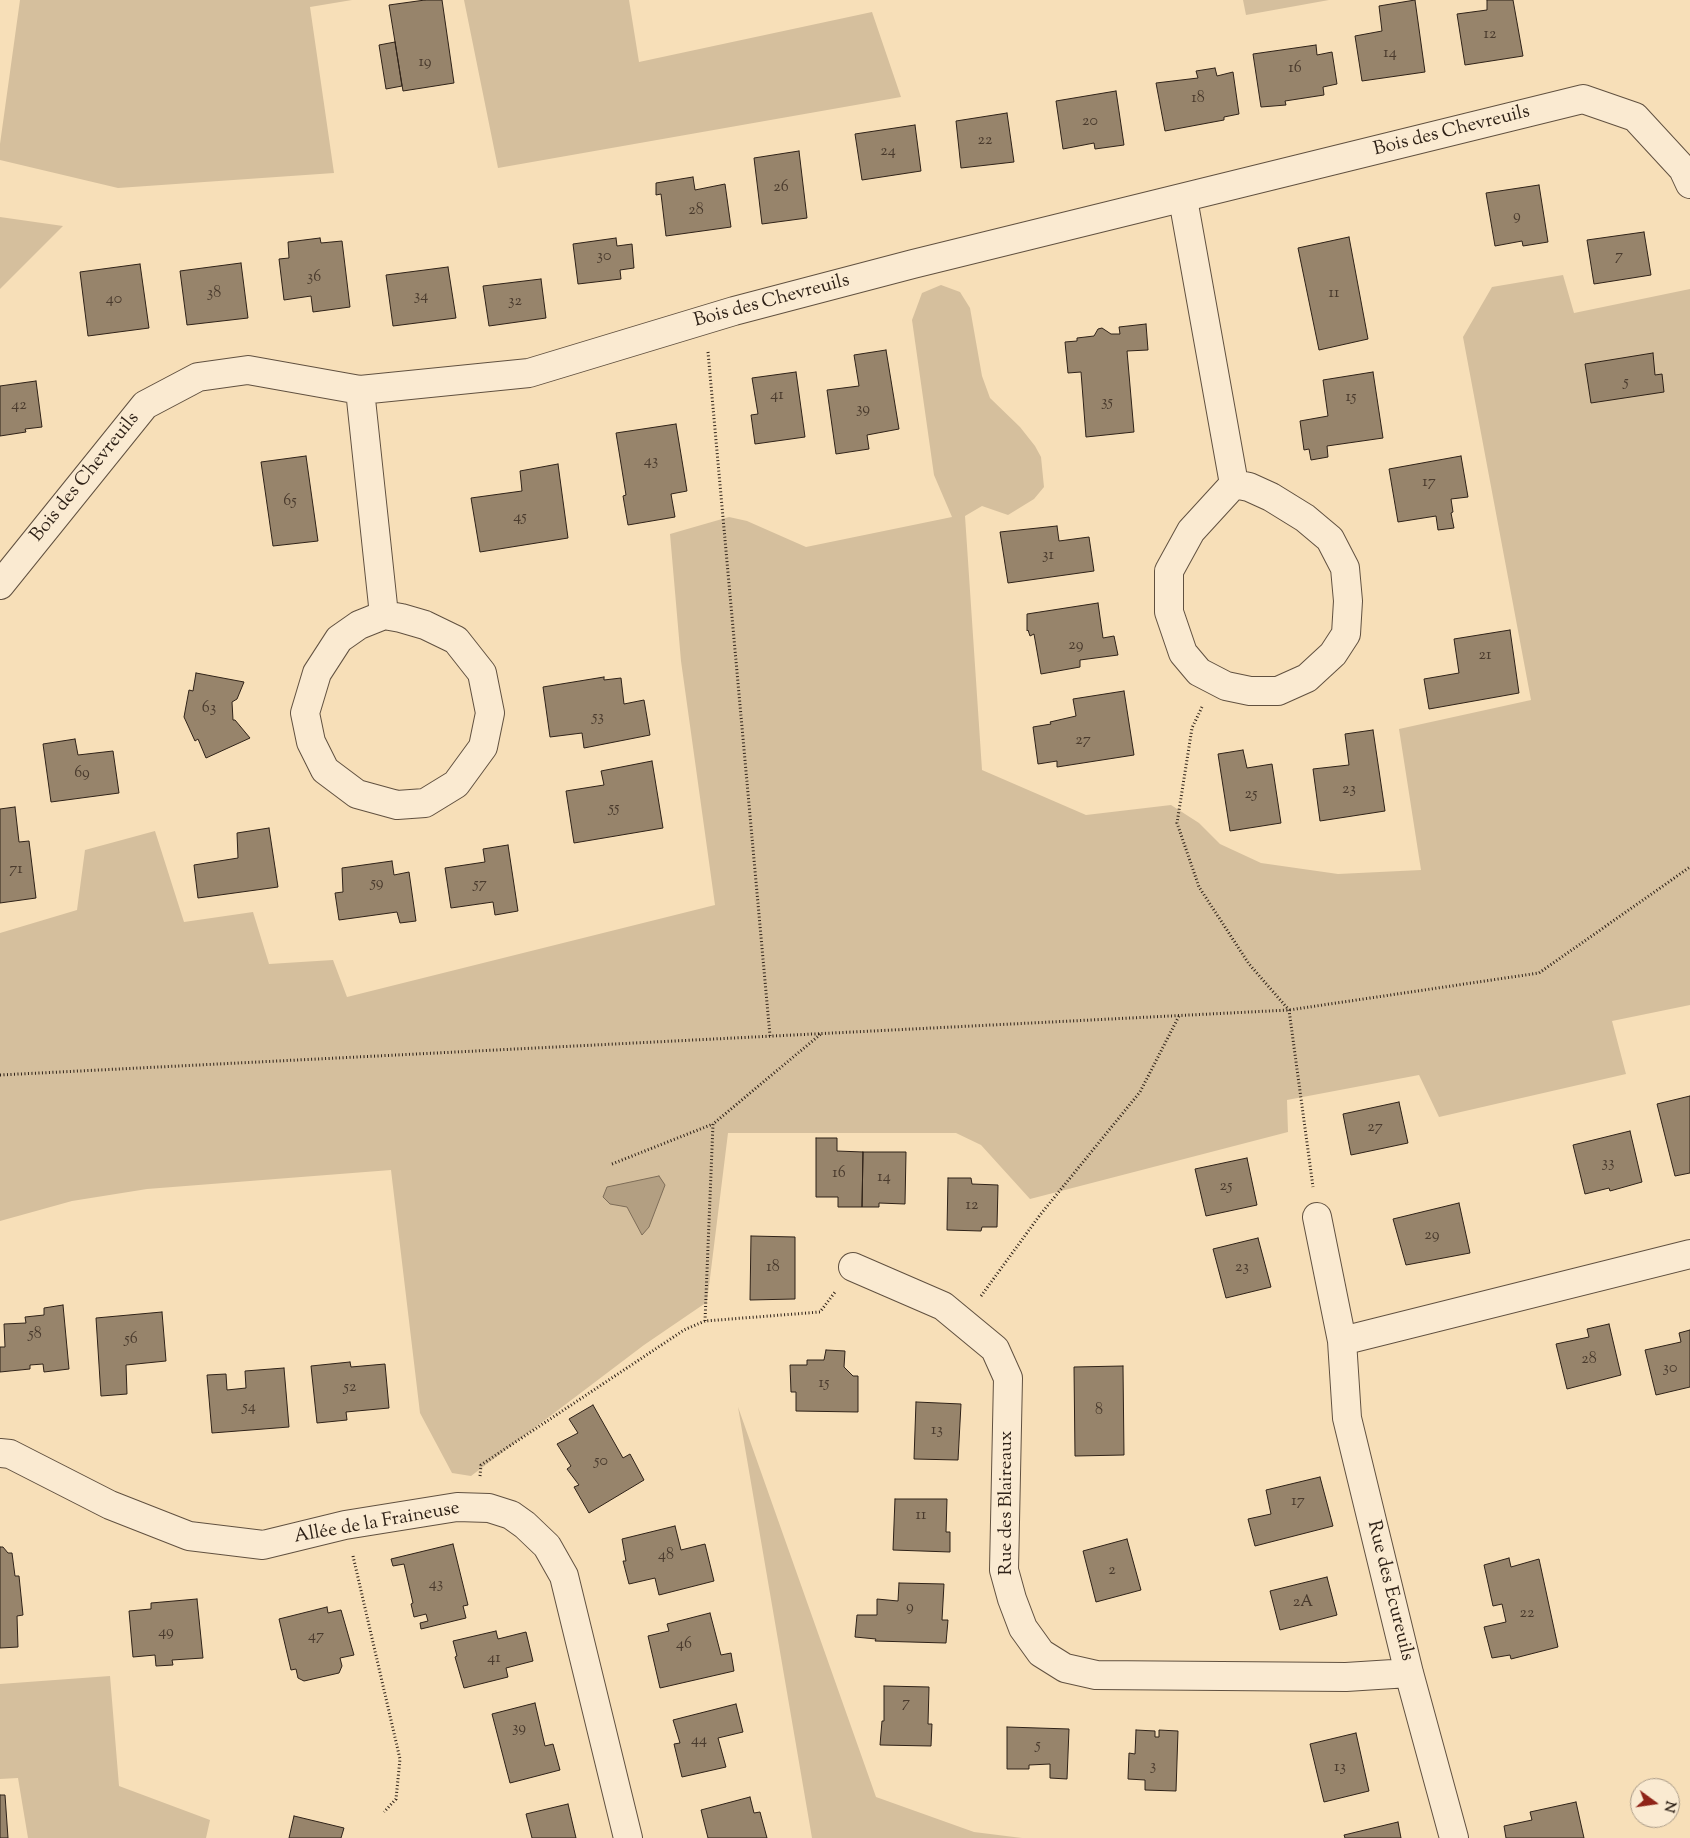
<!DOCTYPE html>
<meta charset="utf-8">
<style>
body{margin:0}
#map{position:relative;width:1690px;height:1838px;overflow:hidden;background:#f7dfb8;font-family:"Sorts Mill Goudy",serif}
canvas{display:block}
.north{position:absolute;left:1630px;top:1778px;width:50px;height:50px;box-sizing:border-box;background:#faead1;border:1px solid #a99a87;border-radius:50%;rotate:104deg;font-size:14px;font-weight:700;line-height:20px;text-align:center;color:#2f2218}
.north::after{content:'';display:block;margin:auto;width:18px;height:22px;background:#8f2418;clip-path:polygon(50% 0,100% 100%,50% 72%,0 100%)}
</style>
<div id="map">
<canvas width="1690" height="1838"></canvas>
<div class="north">N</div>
</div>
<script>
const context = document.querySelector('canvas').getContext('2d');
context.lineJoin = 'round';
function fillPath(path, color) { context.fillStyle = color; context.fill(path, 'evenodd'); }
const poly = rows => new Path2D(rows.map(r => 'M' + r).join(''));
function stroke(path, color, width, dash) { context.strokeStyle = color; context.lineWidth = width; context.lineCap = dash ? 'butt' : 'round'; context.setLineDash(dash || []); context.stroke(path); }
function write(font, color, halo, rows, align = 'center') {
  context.font = font + ' "Sorts Mill Goudy",serif'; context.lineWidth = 4; context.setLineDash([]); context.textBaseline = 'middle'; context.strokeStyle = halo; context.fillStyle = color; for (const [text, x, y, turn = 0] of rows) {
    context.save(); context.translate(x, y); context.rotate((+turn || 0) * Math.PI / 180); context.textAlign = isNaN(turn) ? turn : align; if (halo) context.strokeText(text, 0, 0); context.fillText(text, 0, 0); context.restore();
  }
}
fillPath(poly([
 [20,0,352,0,310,7,334,173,118,188,0,160,0,144],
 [464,0,629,0,639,62,872,12,901,97,498,168],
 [1243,0,1329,0,1246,15],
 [0,217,63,226,0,289],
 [1563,275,1574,313,1690,289,1690,1005,1612,1021,1626,1074,1439,1117,1419,1075,1287,1100,1288,1132,1030,1199,981,1145,956,1133,728,1133,707,1302,644,1345,471,1476,452,1473,420,1413,391,1170,147,1189,72,1201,0,1221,0,933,77,910,85,850,155,831,184,922,253,912,269,964,333,960,347,997,715,905,681,661,670,534,729,517,747,521,806,547,952,517,934,475,912,320,922,293,941,285,960,292,970,308,982,376,990,398,1020,427,1035,446,1041,457,1044,487,1034,499,1008,515,982,506,965,516,982,770,1086,815,1171,805,1199,823,1220,844,1261,863,1338,874,1421,870,1399,729,1531,700,1463,337,1492,287],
 [738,1407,876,1797,974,1832,1022,1838,812,1838],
 [110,1676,119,1786,210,1820,206,1838,28,1838,18,1778,0,1779,0,1684]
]), '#d5bf9d');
const water = poly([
 [659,1176,665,1185,649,1227,642,1235,627,1207,610,1204,603,1197,607,1187,659,1176]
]);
fillPath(water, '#b39f82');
stroke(water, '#7e6d58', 1);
const building = poly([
 [425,0,442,0,454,83,403,91,389,5,425,0],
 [1415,0,1425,72,1362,81,1355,36,1382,31,1379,6,1415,0],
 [1487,0,1513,0,1523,56,1465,65,1457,14,1487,10,1487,0],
 [395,42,402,86,386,89,379,45,395,42],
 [1316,45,1317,55,1332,52,1337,84,1323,87,1324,95,1285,101,1286,105,1261,107,1253,54,1316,45],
 [1215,68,1217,76,1233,72,1239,114,1224,117,1224,120,1165,131,1156,83,1198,78,1196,71,1215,68],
 [1116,91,1124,145,1095,149,1094,143,1063,149,1056,101,1116,91],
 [1007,113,1014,162,961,168,956,121,1007,113],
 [915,125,921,171,862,180,855,134,915,125],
 [799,151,807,218,762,224,754,158,799,151],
 [693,177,695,190,725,184,731,227,666,236,661,194,656,195,656,183,693,177],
 [1539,185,1548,242,1523,246,1522,241,1495,246,1486,193,1539,185],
 [1644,232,1651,275,1594,284,1587,240,1644,232],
 [1349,237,1368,339,1319,350,1298,248,1349,237],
 [320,238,321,243,342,241,350,307,313,312,311,296,284,300,279,259,289,258,288,242,320,238],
 [616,238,617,246,632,244,634,268,620,270,621,279,578,284,573,244,616,238],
 [241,263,248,318,187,325,180,271,241,263],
 [140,264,149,328,88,336,80,272,140,264],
 [448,267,456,318,393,326,386,275,448,267],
 [541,279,546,318,489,326,483,286,541,279],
 [1146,324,1148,350,1127,351,1134,432,1086,437,1081,372,1068,373,1065,342,1077,341,1077,338,1094,336,1098,329,1102,328,1111,334,1120,334,1119,327,1146,324],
 [886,350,899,429,867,435,869,449,836,454,827,390,859,386,854,355,886,350],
 [1653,353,1655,375,1662,374,1664,392,1591,403,1585,364,1653,353],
 [796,372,805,437,755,444,751,415,758,414,752,378,796,372],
 [1373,372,1383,438,1327,446,1328,457,1311,460,1309,449,1304,450,1300,421,1328,416,1323,380,1373,372],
 [36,381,42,427,25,429,26,432,0,436,0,386,36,381],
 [676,424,687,491,671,494,675,517,628,525,623,496,626,495,616,433,676,424],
 [306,456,318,541,273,546,261,462,306,456],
 [1461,456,1468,497,1451,499,1453,512,1451,513,1454,528,1438,530,1436,516,1398,522,1389,469,1461,456],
 [558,464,568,538,480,552,471,498,522,491,520,471,558,464],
 [1057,526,1059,541,1089,537,1094,571,1008,583,1000,532,1057,526],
 [1098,603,1103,638,1114,636,1118,655,1080,660,1080,667,1041,674,1034,634,1030,636,1028,630,1027,631,1027,614,1098,603],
 [1510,630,1519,693,1429,709,1424,679,1459,673,1454,639,1510,630],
 [196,673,244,682,237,699,232,702,233,720,235,720,250,738,206,758,198,739,195,741,184,717,189,690,193,691,196,673],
 [604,677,604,680,621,678,624,704,644,700,650,735,584,748,582,733,550,737,543,687,604,677],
 [1124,691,1134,755,1057,767,1057,761,1038,764,1033,727,1051,724,1050,722,1076,716,1073,699,1124,691],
 [1373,730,1385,811,1320,821,1313,769,1349,765,1345,734,1373,730],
 [75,739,78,755,113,751,119,793,51,802,43,744,75,739],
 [1243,750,1247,768,1272,764,1281,823,1230,831,1218,754,1243,750],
 [652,761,663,828,574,843,566,791,604,785,601,771,652,761],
 [15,807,19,842,29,841,36,898,0,903,0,809,15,807],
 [269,828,278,887,198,898,194,865,238,858,237,833,269,828],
 [508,845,518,911,495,915,493,902,451,908,445,868,485,862,483,849,508,845],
 [392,861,394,875,409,872,416,921,400,923,397,912,339,920,335,893,343,892,342,868,392,861],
 [1690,1096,1690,1173,1675,1176,1657,1104,1690,1096],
 [1399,1102,1408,1143,1351,1155,1343,1114,1399,1102],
 [1630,1131,1642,1182,1610,1191,1609,1188,1585,1194,1573,1145,1630,1131],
 [816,1138,837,1138,837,1151,863,1152,862,1207,838,1207,838,1197,816,1197,816,1138],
 [863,1152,906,1152,905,1204,879,1203,879,1207,862,1207,863,1152],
 [1247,1158,1257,1205,1206,1216,1195,1169,1247,1158],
 [948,1178,971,1178,972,1184,998,1185,997,1227,982,1227,981,1231,947,1230,948,1178],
 [1459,1203,1470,1253,1406,1265,1393,1219,1459,1203],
 [751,1236,795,1237,795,1299,750,1300,751,1236],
 [1258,1238,1271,1287,1226,1298,1213,1249,1258,1238],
 [63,1305,69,1369,44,1372,43,1364,30,1365,30,1369,0,1372,0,1347,5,1347,4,1324,26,1323,25,1317,44,1315,44,1308,63,1305],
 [162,1312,166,1361,126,1365,127,1394,101,1396,96,1318,162,1312],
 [1609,1324,1621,1375,1567,1389,1556,1344,1589,1337,1587,1329,1609,1324],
 [1690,1330,1690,1387,1656,1395,1645,1350,1681,1342,1679,1333,1690,1330],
 [826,1350,845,1351,844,1367,853,1376,858,1376,858,1412,796,1411,796,1392,791,1392,790,1365,807,1365,807,1360,824,1360,826,1350],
 [350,1362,351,1367,385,1364,389,1408,346,1412,347,1420,317,1423,311,1366,350,1362],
 [1123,1366,1124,1455,1075,1456,1074,1367,1123,1366],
 [284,1368,289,1427,212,1433,207,1375,226,1374,227,1390,246,1388,245,1371,284,1368],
 [916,1402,961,1404,958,1460,914,1459,916,1402],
 [593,1405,623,1458,630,1454,644,1480,589,1513,574,1487,579,1485,567,1469,571,1466,557,1444,578,1433,569,1419,593,1405],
 [1320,1477,1333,1526,1255,1546,1248,1519,1271,1514,1266,1490,1320,1477],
 [895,1499,947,1499,946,1532,950,1532,950,1552,893,1550,895,1499],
 [675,1526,681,1550,705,1544,714,1581,659,1595,655,1578,629,1584,623,1561,626,1561,622,1539,675,1526],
 [1127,1539,1141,1590,1096,1602,1083,1551,1127,1539],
 [453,1544,468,1605,463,1606,466,1618,421,1629,420,1623,428,1621,426,1614,414,1617,411,1604,413,1603,404,1564,393,1566,391,1559,453,1544],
 [0,1547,3,1547,8,1553,12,1553,15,1576,19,1576,23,1615,17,1616,18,1647,0,1648,0,1547],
 [1509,1558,1511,1567,1539,1559,1558,1647,1511,1659,1510,1655,1492,1658,1484,1627,1506,1622,1502,1604,1493,1606,1484,1565,1509,1558],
 [1327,1577,1337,1615,1280,1630,1270,1591,1327,1577],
 [899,1583,944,1584,942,1620,948,1620,946,1643,875,1641,876,1639,855,1637,857,1615,877,1615,877,1599,898,1601,899,1583],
 [197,1599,203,1658,172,1660,173,1665,156,1666,155,1655,133,1657,129,1611,151,1609,151,1603,197,1599],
 [327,1607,328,1613,341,1610,354,1655,340,1658,342,1666,339,1673,304,1681,298,1678,296,1669,291,1670,279,1619,327,1607],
 [710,1613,721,1655,731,1653,734,1671,660,1688,648,1636,669,1631,667,1624,710,1613],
 [496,1631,498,1639,526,1632,533,1661,506,1668,508,1677,464,1688,455,1657,457,1656,453,1641,496,1631],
 [884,1686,929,1687,928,1724,932,1724,931,1746,880,1745,882,1721,884,1721,884,1686],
 [535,1703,545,1746,553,1744,560,1770,510,1783,492,1714,535,1703],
 [736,1704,743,1732,718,1738,726,1767,682,1777,674,1744,680,1743,673,1720,736,1704],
 [1007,1727,1069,1729,1067,1779,1050,1778,1050,1764,1029,1765,1029,1769,1007,1769,1007,1727],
 [1136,1730,1155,1731,1155,1737,1159,1737,1159,1730,1178,1731,1176,1791,1145,1790,1145,1780,1128,1779,1129,1753,1135,1754,1136,1730],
 [1356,1733,1369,1791,1324,1802,1310,1744,1356,1733],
 [0,1795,5,1795,8,1838,0,1838,0,1795],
 [750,1797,754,1813,760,1812,767,1838,708,1838,701,1810,750,1797],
 [1576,1802,1584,1838,1506,1838,1504,1826,1532,1820,1530,1812,1576,1802],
 [568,1804,576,1838,532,1838,526,1814,568,1804],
 [294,1816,344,1828,341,1838,289,1838,294,1816],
 [1398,1822,1401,1838,1345,1838,1344,1835,1398,1822]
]);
fillPath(building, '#97846b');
stroke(building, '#2f2218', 1);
const minor = poly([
 [1183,199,1234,484,1191,531,1169,571,1169,612,1183,653,1199,672,1226,686,1250,691,1278,691,1307,678,1333,654,1346,634,1348,601,1345,568,1330,539,1305,518,1271,497,1249,487,1234,484],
 [360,390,384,615],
 [0,585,145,405,198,377,248,370,360,390,529,373,734,311,913,264,1583,99,1635,117,1683,169,1690,184],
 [384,615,401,618,425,625,456,640,482,673,490,713,483,747,456,784,425,803,397,805,357,794,325,770,311,742,305,713,317,673,339,639,359,625,384,615],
 [1317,1217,1342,1341,1347,1418,1409,1673,1454,1838],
 [853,1267,943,1306,995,1349,1008,1378,1004,1570,1012,1599,1023,1628,1041,1653,1065,1668,1096,1675,1346,1677,1409,1673],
 [1342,1341,1690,1254],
 [0,1453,10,1454,110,1505,189,1536,263,1545,345,1525,457,1507,489,1508,511,1515,525,1525,547,1546,564,1576,628,1838]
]);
stroke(minor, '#615140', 30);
stroke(poly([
 [708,352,770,1036],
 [1202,707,1192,728,1177,823,1199,887,1249,964,1289,1010,1313,1187],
 [0,1075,1289,1010,1539,973,1690,867],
 [612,1164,713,1124],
 [981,1296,1040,1215,1140,1092,1179,1016],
 [705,1321,713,1124,822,1033],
 [480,1476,481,1465,684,1330,705,1321,820,1312,835,1292],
 [353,1556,400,1759,396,1799,384,1812]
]), '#2f2218', 3, [1, 2.5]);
stroke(minor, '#faead1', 28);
write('16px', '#493a2d', null, [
 ["12",1490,35],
 ["14",1390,54],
 ["19",425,63],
 ["16",1295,69],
 ["18",1198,99],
 ["20",1090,122],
 ["22",985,141],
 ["24",888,152],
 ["26",781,188],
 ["28",696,211],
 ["9",1517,217],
 ["30",604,257],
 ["7",1619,257],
 ["36",314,278],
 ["38",214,294],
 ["11",1334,294],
 ["34",421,297],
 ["40",114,300],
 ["32",515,302],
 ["5",1626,383],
 ["41",777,396],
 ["15",1351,398],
 ["35",1107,403],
 ["42",19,406],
 ["39",863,410],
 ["43",651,462],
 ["17",1429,483],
 ["65",290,502],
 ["45",520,518],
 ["31",1048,556],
 ["29",1076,646],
 ["21",1485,656],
 ["63",209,709],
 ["53",598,718],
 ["27",1083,741],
 ["69",82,774],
 ["23",1349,790],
 ["25",1251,795],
 ["55",614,809],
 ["71",16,870],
 ["59",377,884],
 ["57",480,885],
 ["27",1375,1128],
 ["33",1608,1164],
 ["16",839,1174],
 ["14",884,1178],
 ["25",1226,1187],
 ["12",972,1206],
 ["29",1432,1236],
 ["18",773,1268],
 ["23",1242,1268],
 ["58",35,1335],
 ["56",131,1340],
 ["28",1589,1360],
 ["30",1670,1369],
 ["15",824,1384],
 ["52",350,1388],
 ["54",249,1408],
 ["8",1099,1411],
 ["13",937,1431],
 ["50",601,1462],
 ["17",1298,1502],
 ["11",921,1516],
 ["48",666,1556],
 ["2",1112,1571],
 ["43",436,1585],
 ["2A",1303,1603],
 ["9",910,1608],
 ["22",1527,1614],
 ["49",166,1633],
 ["47",316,1637],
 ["46",684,1645],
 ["41",494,1659],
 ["7",906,1704],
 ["39",519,1729],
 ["44",699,1741],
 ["5",1038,1746],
 ["3",1153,1767],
 ["13",1340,1768]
]);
write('19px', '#2f2218', '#faead1', [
 ["Bois des Chevreuils",1452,132,-14],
 ["Bois des Chevreuils",772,302,-15],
 ["Bois des Chevreuils",86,478,-51],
 ["Rue des Blaireaux",1008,1503,-90],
 ["Allée de la Fraineuse",377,1524,-10],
 ["Rue des Ecureuils",1389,1591,76]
]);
</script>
